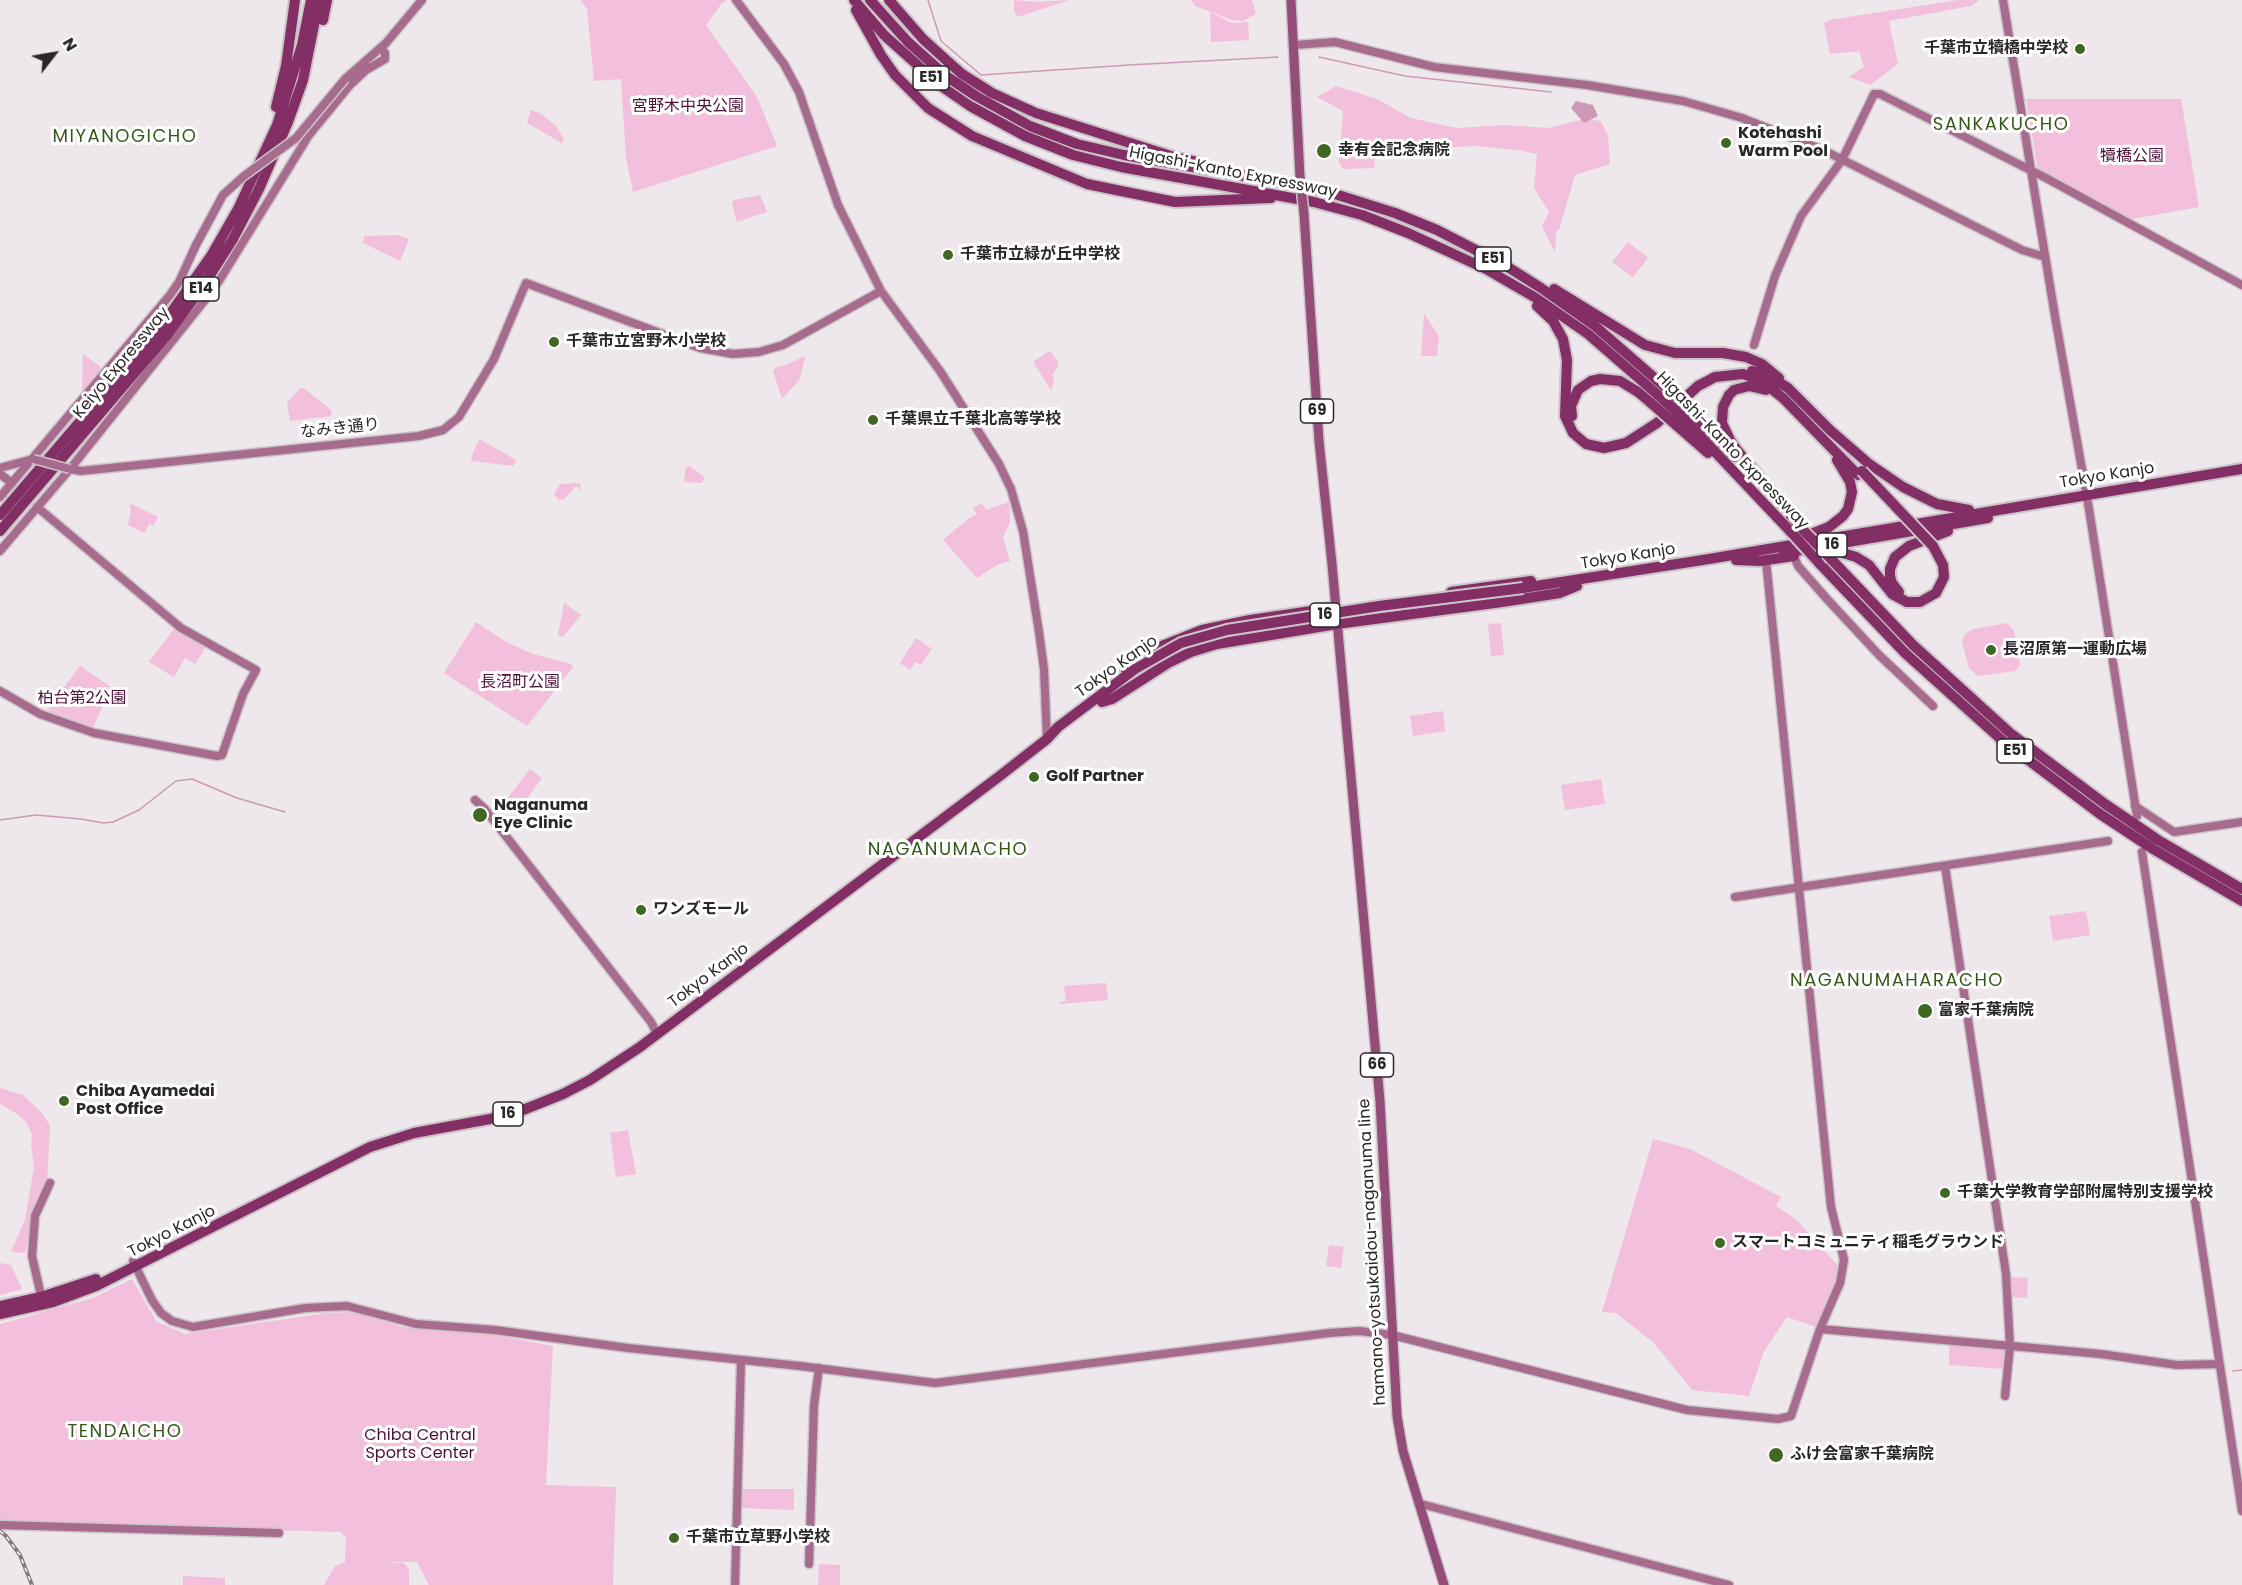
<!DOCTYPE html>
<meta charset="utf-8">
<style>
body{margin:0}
#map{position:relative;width:2242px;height:1585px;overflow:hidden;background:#eee7eb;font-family:Poppins,sans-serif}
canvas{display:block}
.north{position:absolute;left:24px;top:24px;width:60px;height:60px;-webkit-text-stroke:4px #fff;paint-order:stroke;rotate:59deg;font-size:16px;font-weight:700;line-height:24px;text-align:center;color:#2a2729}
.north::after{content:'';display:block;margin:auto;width:21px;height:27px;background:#2a2729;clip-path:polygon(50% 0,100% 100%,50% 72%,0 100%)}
</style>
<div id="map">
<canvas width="2242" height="1585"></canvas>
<div class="north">N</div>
</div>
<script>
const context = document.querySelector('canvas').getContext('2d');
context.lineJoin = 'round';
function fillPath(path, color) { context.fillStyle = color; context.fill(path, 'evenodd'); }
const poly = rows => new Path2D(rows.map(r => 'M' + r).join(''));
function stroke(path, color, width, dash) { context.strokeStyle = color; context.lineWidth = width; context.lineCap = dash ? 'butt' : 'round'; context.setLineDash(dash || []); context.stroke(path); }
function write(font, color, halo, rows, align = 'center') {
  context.font = font + ' Poppins,"Noto Sans JP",sans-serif'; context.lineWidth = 6; context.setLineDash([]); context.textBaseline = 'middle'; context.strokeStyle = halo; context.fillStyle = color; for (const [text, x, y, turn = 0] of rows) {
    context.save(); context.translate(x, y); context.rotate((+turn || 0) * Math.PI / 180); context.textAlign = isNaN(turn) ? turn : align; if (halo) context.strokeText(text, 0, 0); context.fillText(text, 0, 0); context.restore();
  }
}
fillPath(poly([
 [581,0,728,0,722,3,706,25,757,97,777,146,633,192,626,158,621,79,594,81,587,9],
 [1014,0,1036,2,1069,0,1018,17,1014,12],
 [1191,0,1252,0,1256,14,1243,21,1232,20,1195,6],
 [1958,0,1979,0,1971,6,1889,21,1898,64,1870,85,1849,77,1864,67,1859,51,1830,54,1824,23,1829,20],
 [1210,12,1232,23,1248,22,1249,40,1211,42],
 [1336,86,1377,99,1411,118,1457,128,1506,125,1548,128,1585,119,1601,121,1608,136,1610,164,1575,175,1559,230,1556,232,1555,252,1542,226,1549,212,1534,188,1537,154,1518,150,1474,146,1397,151,1395,147,1376,148,1374,168,1343,169,1339,162,1343,111,1317,97],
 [2026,99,2181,99,2199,207,2127,220,2038,170],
 [531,110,540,113,556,126,564,139,562,143,527,123],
 [760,195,767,212,737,222,732,204,734,200],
 [397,235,409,239,400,261,363,243,364,236],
 [1628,242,1648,258,1633,277,1612,262],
 [1424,314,1439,336,1437,356,1421,356],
 [1050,351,1058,362,1058,367,1052,375,1054,381,1051,390,1034,363,1034,361],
 [83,354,100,366,101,372,82,391],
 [805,356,800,379,782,399,773,371,775,368,788,364],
 [300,388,304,388,332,411,331,416,290,421,287,403],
 [481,440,516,460,513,466,472,461,471,459,478,441],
 [690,466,705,478,702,483,686,482,684,480,686,467],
 [580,483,581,490,576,486,564,499,559,500,554,494,560,484],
 [1009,502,1010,522,1003,538,1010,561,997,565,977,578,943,540,968,519,977,514,973,508,982,503,986,510],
 [132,504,158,517,153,526,149,524,144,533,128,525,131,512,130,505],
 [564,603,581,615,563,637,558,635],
 [476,622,508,643,533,654,571,664,573,667,527,726,444,673],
 [1501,623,1504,655,1491,656,1488,624],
 [2007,623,2014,631,2020,666,2015,671,1978,676,1969,668,1962,642,1965,634,1973,629],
 [174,629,206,647,195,664,185,658,174,677,149,662],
 [916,638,932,649,921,665,916,662,910,670,900,663],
 [80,666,111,687,93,728,49,711,49,707],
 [1443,711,1445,731,1413,736,1410,716],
 [530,769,542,778,523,804,503,804],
 [1601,779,1605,804,1565,810,1561,785],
 [2086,911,2090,935,2053,941,2049,916],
 [1106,983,1108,1000,1060,1004,1060,1002,1066,1001,1064,986],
 [0,1088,23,1095,43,1114,50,1126,47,1183,33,1216,25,1253,11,1252,25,1220,34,1167,31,1144,32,1135,27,1123,16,1113,0,1104],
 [628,1130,636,1174,616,1177,610,1133],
 [1653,1139,1690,1149,1781,1197,1776,1206,1796,1219,1840,1268,1816,1327,1787,1317,1764,1351,1749,1396,1692,1390,1654,1343,1616,1313,1602,1312],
 [1329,1245,1344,1247,1341,1268,1326,1266],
 [0,1263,11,1265,22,1289,0,1295],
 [2011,1277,2028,1278,2027,1298,2012,1297,2010,1295,2009,1279],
 [132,1279,156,1321,185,1334,326,1313,355,1312,403,1327,493,1335,553,1346,546,1485,616,1487,613,1585,429,1585,417,1562,384,1562,404,1563,409,1569,409,1585,324,1585,335,1566,345,1562,346,1538,341,1532,0,1522,0,1324,93,1298],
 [1949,1345,2005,1350,2007,1353,2006,1367,2003,1369,1949,1365],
 [742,1489,794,1489,794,1510,740,1508,740,1491],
 [819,1564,840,1565,840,1585,885,1585,818,1585],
 [183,1576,225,1578,225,1585,183,1585]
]), '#f2bfdc');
fillPath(poly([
 [1576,101,1593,105,1598,116,1584,123,1571,108]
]), '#cc99b6');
stroke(poly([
 [928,0,941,41,981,75,1129,65,1278,57],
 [1319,57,1405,76,1551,92],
 [0,820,36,815,81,819,103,823,113,822,139,810,176,781,192,779,237,798,285,812],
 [2233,1371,2242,1370]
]), '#cc99b6', 1.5);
const secondary = poly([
 [736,0,784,64,799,92,838,205,881,291,940,371,999,464,1011,489,1023,531,1039,632,1044,669,1047,739],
 [2003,0,2056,322,2089,509,2137,816],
 [1295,45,1335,42,1434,67,1587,85,1683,101,1742,118,1823,150,2022,250,2045,257],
 [345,79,386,43,422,0],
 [1754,345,1775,276,1801,216,1842,160,1874,94,1880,94,2046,178,2242,285],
 [0,468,33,459],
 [70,469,81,471,419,436,443,430,459,417,494,359,526,283,700,348,733,354,759,352,783,345,881,291],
 [0,474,12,483],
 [0,497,170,295,179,282,196,245],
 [0,551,70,469,205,300,219,281,309,135,350,85,366,70,385,59,385,53,381,48],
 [1794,556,1798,566,1827,599,1879,655,1933,706],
 [0,691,40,714,94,733,217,756,222,755,243,694,256,670,181,628,37,507],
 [475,800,484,808,651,1022,657,1034],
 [2135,806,2174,832,2242,822],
 [2142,852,2242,1511],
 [1945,866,2006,1274,2010,1346,2005,1396],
 [1735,897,2108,841],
 [133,1261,152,1300,161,1313,172,1321,193,1327,305,1308,347,1306,416,1324,495,1330,628,1348,800,1366,935,1383,1329,1333,1359,1331,1392,1335,1687,1410,1778,1419,1791,1416,1820,1329,1840,1283,1844,1260,1831,1207,1766,560],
 [42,1300,32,1256,35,1216,50,1183],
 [1820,1329,2101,1354,2177,1365,2219,1364],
 [1421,1504,1729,1585],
 [0,1525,279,1533],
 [809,1564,814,1405,819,1368],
 [735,1585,741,1360]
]);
const primary = poly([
 [1291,0,1300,177],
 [1304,214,1319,441,1332,564,1380,1101,1397,1416,1403,1451,1444,1585]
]);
const highway = poly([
 [854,0,884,35,941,86,970,106,1025,136,1073,155,1121,167,1314,202,1362,215,1408,233,1486,269,1536,298,1588,334,1658,395],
 [870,0,908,42,946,76,976,96,1030,126,1077,144,1124,155,1290,184,1338,195,1395,213,1437,230,1503,264,1541,288,1595,326,1666,388],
 [889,0,923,39,945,59,962,74,992,93,1036,113,1174,157,1197,162],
 [856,10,881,55,895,75,928,108,972,136,1087,184,1126,192,1175,202,1271,198],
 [323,20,327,0],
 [276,107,286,66,295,0],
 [1554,289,1645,345,1675,353,1723,353,1746,357,1762,364,1779,378],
 [1537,306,1553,321,1563,339,1567,360,1565,416,1573,433,1586,444,1604,448,1626,443,1657,423,1698,386,1715,377,1743,374,1760,380,1783,398,1858,475],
 [1752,371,1769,376,1788,388,1830,430,1868,463,1903,487,1937,504,1969,510],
 [1766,390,1749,386,1734,390,1729,395,1723,407,1722,423,1730,440,1737,450,1803,530],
 [1689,410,1735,457],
 [1572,416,1571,406,1578,390,1591,381,1600,379,1620,381,1638,392,1651,403],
 [1682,417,1791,532],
 [1676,425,1708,453],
 [0,515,161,327,211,256,238,209,277,125,302,45,311,0],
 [0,531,167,335,205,283,233,239,259,189,288,122,303,80,319,0],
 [1803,537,1829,527,1843,516,1848,509,1852,492,1850,482,1837,460],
 [1784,553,1988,518],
 [1821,553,1840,552,1856,557,1869,565,1892,594,1907,602,1920,602,1936,593,1944,577,1943,565,1933,546],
 [1831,559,1913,645,2010,733,2105,804,2158,840,2242,889],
 [1736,560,1760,561,1794,556],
 [1819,563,1905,653,2003,741,2100,814,2153,849,2242,901],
 [1523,588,1709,559,2242,469],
 [1451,592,1531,581],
 [1899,592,1892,583,1890,576,1890,569,1895,557,1909,546,1948,531],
 [1126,670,1162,646,1202,630,1250,620,1332,608],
 [1102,702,1112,699,1168,663,1191,652,1217,644,1337,624,1502,602,1560,593,1577,586],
 [0,1306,41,1297,96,1279],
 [0,1314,53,1302,96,1286,370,1147,414,1133,490,1119,523,1110,563,1094,590,1080,640,1047,1001,775,1047,739,1058,727,1135,669]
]);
stroke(secondary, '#cbc4c8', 11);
stroke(primary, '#cbc4c8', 12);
stroke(highway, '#cbc4c8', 14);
stroke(secondary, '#a76b8e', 8);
stroke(primary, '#944c78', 9);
stroke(highway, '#832f66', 10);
const rail = poly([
 [0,1531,6,1536,20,1555,32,1585]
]);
stroke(rail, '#807b7e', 4);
stroke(rail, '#fff', 1.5, [4.5]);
const secondaryBridge = poly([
 [196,245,223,195,244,176,296,138,345,79],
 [33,459,70,469]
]);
const primaryBridge = poly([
 [1300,177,1304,214]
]);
const highwayBridge = poly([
 [1666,388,1689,410],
 [1658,395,1682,417],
 [1651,403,1676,425],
 [1862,471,1933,546],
 [1803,530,1831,559],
 [1791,532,1819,563],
 [1135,669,1181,643,1227,630,1379,606,1523,588]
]);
stroke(secondaryBridge, '#cbc4c8', 11, []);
stroke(primaryBridge, '#cbc4c8', 12, []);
stroke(highwayBridge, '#cbc4c8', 14, []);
stroke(secondaryBridge, '#a76b8e', 8);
stroke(primaryBridge, '#944c78', 9);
stroke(highwayBridge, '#832f66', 10);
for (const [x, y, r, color] of [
 [2080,49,6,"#416823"],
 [1726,143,6,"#416823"],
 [1324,151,8,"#416823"],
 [948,255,6,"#416823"],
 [554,342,6,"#416823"],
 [873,420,6,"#416823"],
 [1991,650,6,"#416823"],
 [1034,777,6,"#416823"],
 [480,815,8,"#416823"],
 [641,910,6,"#416823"],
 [1925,1011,8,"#416823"],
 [64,1101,6,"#416823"],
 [1945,1193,6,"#416823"],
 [1720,1243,6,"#416823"],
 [1776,1455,8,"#416823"],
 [674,1538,6,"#416823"]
]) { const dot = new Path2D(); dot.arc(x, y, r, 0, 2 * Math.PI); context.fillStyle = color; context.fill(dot); stroke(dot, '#fff', 2); }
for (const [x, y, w] of [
 [931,78,36],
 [1493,259,36],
 [201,289,36],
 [1317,411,33],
 [1832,545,30],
 [1325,615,30],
 [2015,751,36],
 [1377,1065,33],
 [508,1114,30]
]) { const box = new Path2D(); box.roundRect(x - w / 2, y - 12, w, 24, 4.5); context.fillStyle = '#fff'; context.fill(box); stroke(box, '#2a2729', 1.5); }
write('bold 15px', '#2a2729', null, [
 ["E51",931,78],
 ["E51",1493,259],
 ["E14",201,289],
 ["69",1317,411],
 ["16",1832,545],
 ["16",1325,615],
 ["E51",2015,751],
 ["66",1377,1065],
 ["16",508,1114]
]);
write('bold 16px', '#2a2729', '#fff', [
 ["千葉市立犢橋中学校",2068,49,"right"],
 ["Kotehashi",1738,134],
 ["Warm Pool",1738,152],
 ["幸有会記念病院",1338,151],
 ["千葉市立緑が丘中学校",960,255],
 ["千葉市立宮野木小学校",566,342],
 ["千葉県立千葉北高等学校",885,420],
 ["長沼原第一運動広場",2003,650],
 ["Golf Partner",1046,777],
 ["Naganuma",494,806],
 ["Eye Clinic",494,824],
 ["ワンズモール",653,910],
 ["富家千葉病院",1938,1011],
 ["Chiba Ayamedai",76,1092],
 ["Post Office",76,1110],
 ["千葉大学教育学部附属特別支援学校",1957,1193],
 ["スマートコミュニティ稲毛グラウンド",1732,1243],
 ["ふけ会富家千葉病院",1790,1455],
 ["千葉市立草野小学校",686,1538]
], 'left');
write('16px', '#4e123a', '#fff', [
 ["宮野木中央公園",688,107],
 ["犢橋公園",2132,157],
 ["長沼町公園",520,683],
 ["柏台第2公園",82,699],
 ["Chiba Central",420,1436],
 ["Sports Center",420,1454]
]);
write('16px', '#2a2729', '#fff', [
 ["Higashi-Kanto Expressway",1233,173,11],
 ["Keiyo Expressway",122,363,-50],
 ["なみき通り",340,429,-6],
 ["Higashi-Kanto Expressway",1732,451,46],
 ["Tokyo Kanjo",2107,476,-9],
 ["Tokyo Kanjo",1628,557,-9],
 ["Tokyo Kanjo",1117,667,-35],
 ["Tokyo Kanjo",709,976,-37],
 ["Tokyo Kanjo",172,1232,-27],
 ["hamano-yotsukaidou-naganuma line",1373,1252,-93]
]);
context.letterSpacing = '1.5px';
write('18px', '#355819', '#fff', [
 ["SANKAKUCHO",2001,125],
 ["MIYANOGICHO",125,137],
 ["NAGANUMACHO",948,850],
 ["NAGANUMAHARACHO",1897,981],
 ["TENDAICHO",125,1432]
]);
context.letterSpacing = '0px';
</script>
